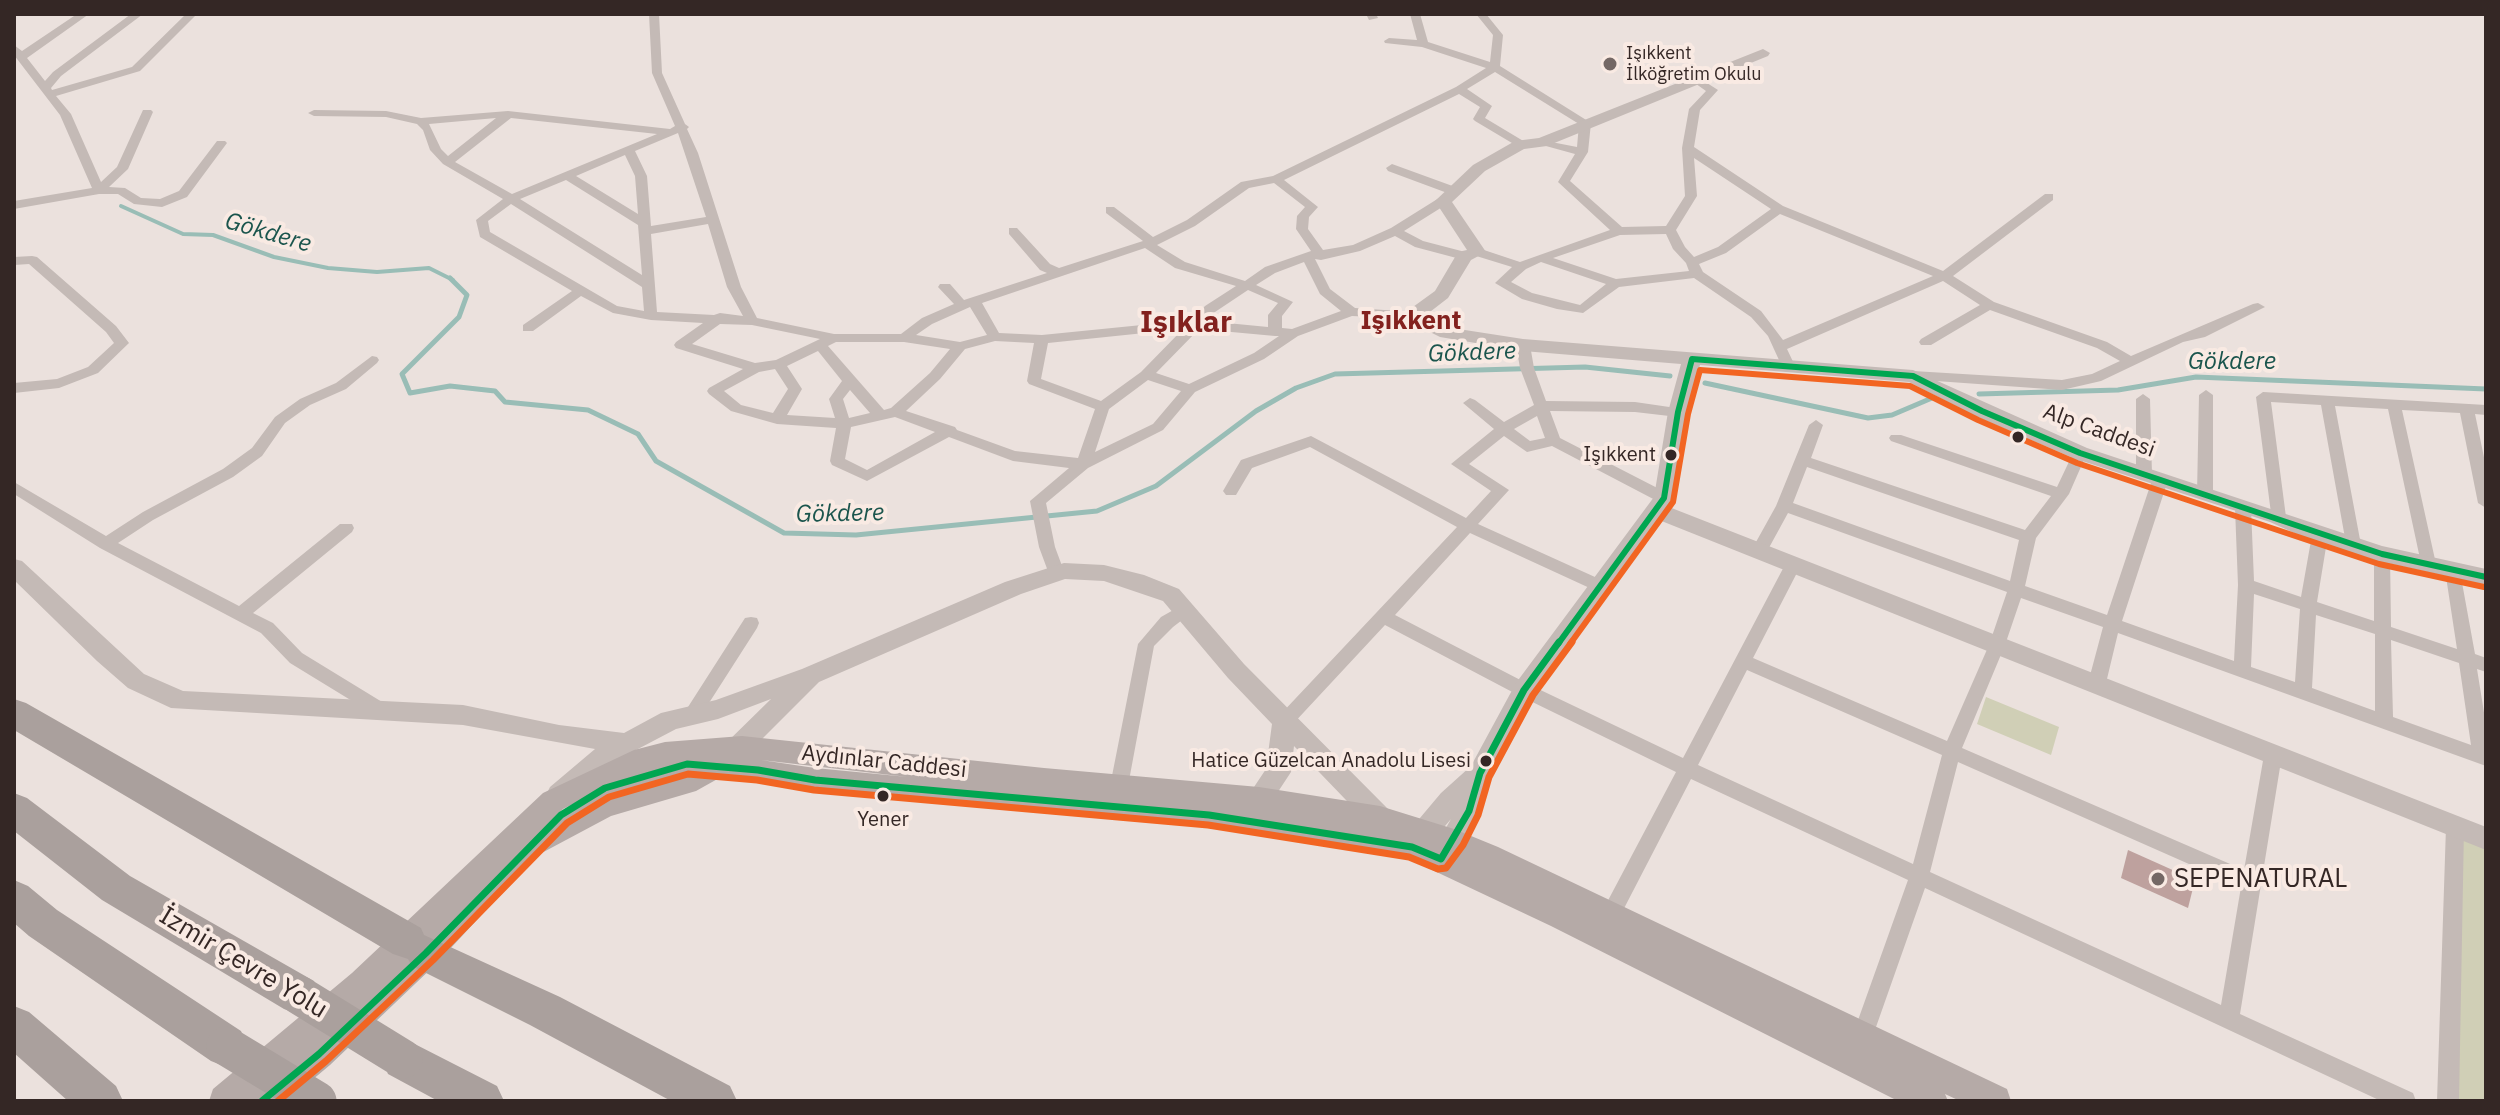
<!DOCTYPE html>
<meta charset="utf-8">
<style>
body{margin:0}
#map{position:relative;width:2500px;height:1115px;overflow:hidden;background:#ebe1dd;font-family:"IBM Plex Sans",sans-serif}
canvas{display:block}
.frame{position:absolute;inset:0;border:16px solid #342725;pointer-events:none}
</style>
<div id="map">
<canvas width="2500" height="1115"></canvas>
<div class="frame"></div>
</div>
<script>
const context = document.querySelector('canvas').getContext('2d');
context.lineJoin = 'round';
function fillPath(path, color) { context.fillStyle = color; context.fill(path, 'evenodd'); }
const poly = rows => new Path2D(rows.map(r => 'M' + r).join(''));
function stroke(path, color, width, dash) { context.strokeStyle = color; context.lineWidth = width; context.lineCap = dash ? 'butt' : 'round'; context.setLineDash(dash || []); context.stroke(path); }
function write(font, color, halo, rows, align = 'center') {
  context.font = font + ' "IBM Plex Sans",sans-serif'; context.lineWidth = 8; context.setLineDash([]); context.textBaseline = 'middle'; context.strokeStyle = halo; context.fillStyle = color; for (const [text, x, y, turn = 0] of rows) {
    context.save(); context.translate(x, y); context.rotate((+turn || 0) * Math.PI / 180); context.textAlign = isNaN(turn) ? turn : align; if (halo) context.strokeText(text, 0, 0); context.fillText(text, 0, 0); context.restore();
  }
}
fillPath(poly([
 [1986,697,2059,727,2051,755,1977,724],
 [2463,838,2486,848,2486,1101,2456,1101]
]), '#d0cfb6');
stroke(poly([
 [121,206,183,234,213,235,274,257,328,268,377,272,429,268,453,280]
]), '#99bdb6', 4);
stroke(poly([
 [450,278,467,295,459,317,402,374,410,393,450,386,495,391,505,402,588,410,638,434,656,461,784,533,856,535,1097,511,1156,486,1256,411,1296,388,1335,374,1585,367,1670,376],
 [1705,383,1868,418,1892,415,1932,398],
 [1979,394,2118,390,2196,377,2486,389]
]), '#99bdb6', 5);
fillPath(poly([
 [2128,850,2195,880,2188,908,2121,878]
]), '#bea19e');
fillPath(poly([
 [77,14,89,14,27,58,45,81,53,72,131,14,143,14,61,76,51,88,52,90,132,67,186,14,197,14,140,71,56,96,71,114,101,182,117,167,143,110,151,110,153,112,128,169,109,187,125,188,141,198,160,199,179,191,217,141,225,141,227,143,187,197,162,207,134,204,118,194,99,194,14,209,14,201,92,188,60,115,14,55,14,45,22,51,77,14],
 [649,14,659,14,662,73,685,124,689,127,687,129,698,153,741,287,757,318,834,334,901,334,922,318,954,304,938,287,940,284,950,284,964,300,1047,273,1040,270,1009,234,1009,228,1017,228,1050,264,1059,268,1143,241,1106,213,1106,207,1114,207,1153,237,1187,220,1241,182,1273,176,1456,87,1486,68,1422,47,1385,43,1384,41,1389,38,1417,40,1410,14,1420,14,1428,42,1490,62,1493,35,1476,14,1486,14,1503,35,1500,66,1591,123,1588,152,1570,181,1622,227,1666,226,1685,196,1682,148,1689,109,1706,91,1692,81,1692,77,1696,76,1718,90,1700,110,1694,147,1783,206,1943,271,2045,194,2053,194,2053,200,1953,276,1994,302,2107,342,2131,356,2253,304,2258,303,2265,307,2205,337,2183,342,2101,381,2062,390,1908,379,1906,376,1908,373,1913,371,2062,380,2092,374,2120,361,2097,348,1990,310,1931,345,1921,345,1919,342,1921,339,1980,305,1943,281,1787,349,1796,368,1789,372,1784,371,1768,336,1751,317,1694,278,1619,287,1583,313,1557,309,1522,299,1495,283,1512,267,1473,255,1473,249,1481,249,1520,262,1610,230,1558,182,1575,154,1535,143,1541,140,1577,147,1579,124,1495,72,1467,89,1492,106,1485,118,1525,142,1525,146,1517,146,1475,121,1473,119,1480,107,1459,94,1284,180,1318,207,1309,217,1308,229,1323,250,1353,245,1391,228,1439,198,1447,198,1447,204,1404,231,1423,241,1469,253,1469,259,1464,260,1415,247,1395,236,1360,251,1321,260,1315,259,1330,289,1355,308,1413,312,1418,313,1418,319,1352,316,1298,336,1264,359,1195,392,1163,430,1088,468,1046,503,1055,547,1065,574,1057,580,1049,574,1039,547,1030,501,1069,468,1013,461,949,437,867,481,832,465,830,461,836,428,777,424,731,411,709,394,707,391,709,388,743,369,676,348,674,345,676,342,703,323,651,320,613,313,581,296,533,331,523,331,523,325,572,291,480,237,476,220,503,199,443,164,430,150,423,130,417,124,386,117,314,116,308,113,314,110,386,111,421,118,508,111,670,129,675,126,652,73,649,14],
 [496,118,448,156,441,149,429,124,496,118],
 [511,118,657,134,512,194,455,162,511,118],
 [678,133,706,217,651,226,647,176,635,151,678,133],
 [625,155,635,176,638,214,576,176,625,155],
 [1694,158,1771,209,1718,247,1694,257,1685,247,1676,230,1697,196,1694,158],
 [566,180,638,225,642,275,520,199,566,180],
 [1274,183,1305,207,1297,216,1296,229,1311,251,1265,267,1245,281,1185,262,1157,245,1195,226,1249,188,1274,183],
 [511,204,642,287,644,311,617,306,490,232,488,221,511,204],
 [1780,214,1933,276,1783,340,1761,311,1703,272,1699,264,1726,253,1780,214],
 [708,224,727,287,743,316,720,313,714,315,657,312,651,234,708,224],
 [1666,234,1673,249,1686,263,1689,271,1616,279,1553,258,1620,235,1666,234],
 [1145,248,1175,268,1236,286,1205,306,1192,320,1042,335,999,333,982,303,1145,248],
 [1304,262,1320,294,1341,311,1292,329,1282,328,1282,316,1293,302,1256,285,1275,273,1304,262],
 [1541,262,1606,284,1580,305,1532,293,1511,282,1526,269,1541,262],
 [1248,290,1278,303,1268,315,1268,327,1206,321,1215,312,1248,290],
 [970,307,987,335,960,342,916,335,932,324,970,307],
 [720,324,752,325,820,339,776,360,755,363,692,344,720,324],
 [1183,329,1141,372,1101,401,1041,379,1048,343,1183,329],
 [1199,329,1275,336,1279,336,1254,353,1189,384,1156,373,1199,329],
 [995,341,1034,343,1027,381,1029,384,1095,409,1078,458,1015,451,957,430,955,427,906,411,940,379,965,349,995,341],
 [836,342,904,342,950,349,930,373,891,408,884,410,828,346,836,342],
 [818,351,842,381,829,399,835,418,787,415,802,389,787,366,818,351],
 [775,369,788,389,773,413,741,405,724,391,759,372,775,369],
 [1148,380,1181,391,1153,424,1095,452,1109,409,1148,380],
 [850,390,870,413,849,418,843,399,850,390],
 [895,417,935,432,867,470,845,459,851,427,895,417],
 [1366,14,1376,14,1378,18,1369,20,1366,14],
 [1392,164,1458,188,1460,191,1454,195,1450,194,1388,171,1386,168,1392,164],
 [32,256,37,257,116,326,129,343,98,373,59,388,14,393,14,383,57,379,88,367,114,343,106,332,29,264,14,265,14,257,32,256],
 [1523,341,1530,345,1534,368,1546,401,1635,402,1683,409,1685,412,1683,415,1678,417,1635,412,1550,411,1560,438,1669,494,1672,498,1669,502,1659,502,1552,446,1527,452,1504,436,1469,464,1509,490,1478,524,1606,582,1608,586,1606,590,1594,590,1470,533,1395,615,1530,685,1683,758,1787,561,1793,559,1801,565,1753,658,1947,741,1989,645,2007,592,1788,513,1765,555,1753,555,1751,551,1776,506,1809,425,1816,420,1823,425,1811,458,2025,530,2051,496,1891,441,1889,438,1891,435,1901,435,2057,487,2075,449,2085,449,2087,453,2069,494,2036,538,2025,586,2107,615,2152,480,2155,476,2165,476,2168,480,2122,621,2234,661,2238,585,2235,508,2238,504,2248,504,2251,508,2254,581,2301,597,2312,535,2314,531,2326,531,2328,535,2317,602,2374,621,2374,554,2382,548,2388,550,2390,554,2391,627,2457,649,2445,570,2447,566,2459,566,2475,654,2486,658,2486,672,2477,669,2486,725,2486,766,2118,633,2106,683,2103,688,2097,690,2091,688,2088,683,2103,627,2021,598,2005,645,1962,748,2244,870,2264,755,2267,750,2273,747,2279,750,2282,755,2240,1014,2413,1093,2416,1101,2381,1101,1925,888,1870,1044,1863,1047,1856,1044,1852,1037,1908,880,1691,779,1618,920,1611,923,1604,920,1601,914,1604,908,1676,772,1518,695,1385,625,1291,726,1285,728,1279,726,1276,721,1279,716,1457,527,1310,447,1252,468,1236,495,1226,495,1223,491,1241,460,1311,436,1466,518,1491,491,1451,464,1494,429,1463,403,1470,398,1475,400,1504,422,1534,405,1520,368,1516,345,1523,341],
 [1537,416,1545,438,1530,441,1514,429,1537,416],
 [1807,467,2019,540,2010,581,1793,503,1807,467],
 [2254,594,2300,609,2295,682,2251,667,2254,594],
 [2316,615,2375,634,2375,711,2312,688,2316,615],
 [2391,640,2459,663,2471,745,2393,717,2391,640],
 [1747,670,1942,755,1913,864,1698,765,1747,670],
 [1958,762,2241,887,2221,1005,1930,872,1958,762],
 [372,356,377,357,379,360,377,363,346,389,310,405,285,423,262,456,233,477,153,520,118,543,239,606,340,524,352,524,354,528,352,532,253,613,273,623,302,653,387,705,390,710,387,715,381,717,375,715,290,663,261,633,100,548,14,494,14,482,106,536,143,512,223,469,252,448,275,417,300,399,336,383,372,356],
 [2206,390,2213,395,2213,494,2205,499,2197,494,2199,395,2206,390],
 [2263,392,2486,405,2486,415,2475,414,2486,467,2486,508,2478,503,2460,413,2402,410,2436,564,2428,570,2422,568,2388,409,2335,406,2361,545,2353,551,2347,549,2321,405,2271,402,2286,517,2284,521,2272,521,2256,397,2263,392],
 [2143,394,2150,399,2152,475,2144,480,2136,475,2136,399,2143,394],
 [1184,604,1190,606,1192,610,1190,614,1173,627,1154,646,1128,786,1126,792,1119,794,1112,792,1110,786,1138,644,1161,617,1184,604],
 [751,617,757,618,759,623,757,628,700,717,694,719,688,717,685,712,688,707,745,618,751,617],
 [2455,819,2462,821,2464,827,2459,1101,2437,1101,2446,827,2448,821,2455,819]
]), '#c4bab6');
fillPath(poly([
 [1763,49,1770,53,1768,56,1547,146,1524,149,1485,171,1452,202,1486,252,1471,260,1448,298,1426,315,1452,328,1523,339,1913,370,2087,448,2382,546,2486,569,2486,585,2382,562,2312,541,2270,522,2073,458,1975,416,1909,382,1700,365,1688,412,1675,498,1669,507,2486,827,2486,850,1659,520,1532,697,1492,774,1482,811,1453,862,1444,866,1435,862,1431,854,1451,819,1422,853,1413,856,1404,853,1400,845,1404,837,1441,793,1471,766,1516,683,1654,497,1668,412,1681,364,1523,351,1440,337,1406,320,1404,316,1406,312,1435,291,1458,252,1467,250,1435,201,1473,165,1515,141,1539,138,1763,49],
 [14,559,22,561,144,674,183,691,463,705,559,725,624,733,661,713,716,700,802,669,1005,582,1064,563,1104,565,1144,575,1179,589,1244,664,1389,810,1393,818,1389,826,1380,829,1371,826,1294,746,1291,772,1268,807,1259,810,1250,807,1246,799,1266,769,1272,724,1228,678,1163,601,1104,581,1065,579,1021,594,819,682,738,763,729,766,720,763,717,756,720,749,771,699,718,719,676,729,617,760,568,803,559,806,550,803,546,795,550,787,595,749,463,725,171,708,128,688,97,661,14,580,14,559]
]), '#c4bab6');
fillPath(poly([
 [742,736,1044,768,1259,787,1380,806,1454,829,1498,847,2007,1089,2011,1101,1960,1101,1945,1094,1948,1101,1898,1101,1551,926,1409,859,1209,827,815,792,721,777,696,791,611,816,536,856,437,963,330,1065,287,1101,209,1101,213,1089,352,973,543,793,634,750,665,742,742,736],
 [761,760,908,777,815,768,761,760],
 [591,795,592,798,553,819,563,809,591,795]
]), '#b5aaa7');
fillPath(poly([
 [14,699,26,703,421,928,424,935,560,997,730,1086,737,1101,671,1101,530,1025,412,966,408,959,393,954,14,730,14,699],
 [14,793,27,798,130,876,314,981,320,995,314,1009,299,1015,284,1009,102,900,14,831,14,793],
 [14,880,28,886,57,910,241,1031,247,1046,241,1061,226,1067,211,1061,29,936,14,923,14,880],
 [14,1006,29,1012,116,1086,123,1101,68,1101,14,1053,14,1006],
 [403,1038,497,1086,504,1101,438,1101,388,1074,382,1059,388,1044,403,1038]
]), '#aaa09d');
stroke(poly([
 [299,995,403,1059],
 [226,1046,317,1101]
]), '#aaa09d', 39);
stroke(poly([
 [1558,644,1664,498,1678,412,1692,359,1913,376,1982,411,2080,453,2382,554,2486,577]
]), '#00a651', 6);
stroke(poly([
 [262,1101,319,1054,426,953,561,815,605,788,687,764,758,770,815,780,1209,815,1412,847,1441,859,1469,811,1480,773,1524,690,1559,642]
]), '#00a651', 7);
stroke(poly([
 [1570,644,1673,502,1688,414,1700,370,1910,386,1978,420,2077,463,2379,564,2484,587]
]), '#f26522', 6);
stroke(poly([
 [278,1101,326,1061,433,960,567,823,609,797,688,774,757,780,814,790,1208,825,1409,857,1438,869,1446,868,1463,845,1478,815,1489,777,1533,695,1572,642]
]), '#f26522', 7);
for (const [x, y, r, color] of [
 [1610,64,8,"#746865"],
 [2018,437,7,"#342725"],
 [1671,455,7,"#342725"],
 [1486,761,7,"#342725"],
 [883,796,7,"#342725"],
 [2158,879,8,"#746865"]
]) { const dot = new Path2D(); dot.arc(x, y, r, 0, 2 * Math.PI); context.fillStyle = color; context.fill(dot); stroke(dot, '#f9eae3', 3); }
write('18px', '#342725', '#f9eae3', [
 ["Işıkkent",1626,54],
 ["İlköğretim Okulu",1626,75]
], 'left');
write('20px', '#342725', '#f9eae3', [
 ["Işıkkent",1656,455],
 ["Hatice Güzelcan Anadolu Lisesi",1471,761],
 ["Yener",883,820,"center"]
], 'right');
write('22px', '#342725', '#f9eae3', [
 ["Alp Caddesi",2099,431,20],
 ["Aydınlar Caddesi",884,762,6]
]);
write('italic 24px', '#1b554d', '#f9eae3', [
 ["Gökdere",268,233,16],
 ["Gökdere",1472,353,-2],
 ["Gökdere",2232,362],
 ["Gökdere",840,514,-1]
]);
write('bold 26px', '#83211e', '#f9eae3', [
 ["Işıkkent",1411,321]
]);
write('26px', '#342725', '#f9eae3', [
 ["SEPENATURAL",2174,879]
], 'left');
write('26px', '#342725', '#f9eae3', [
 ["İzmir Çevre Yolu",243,963,31]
]);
write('bold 30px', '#83211e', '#f9eae3', [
 ["Işıklar",1186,323]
]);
</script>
